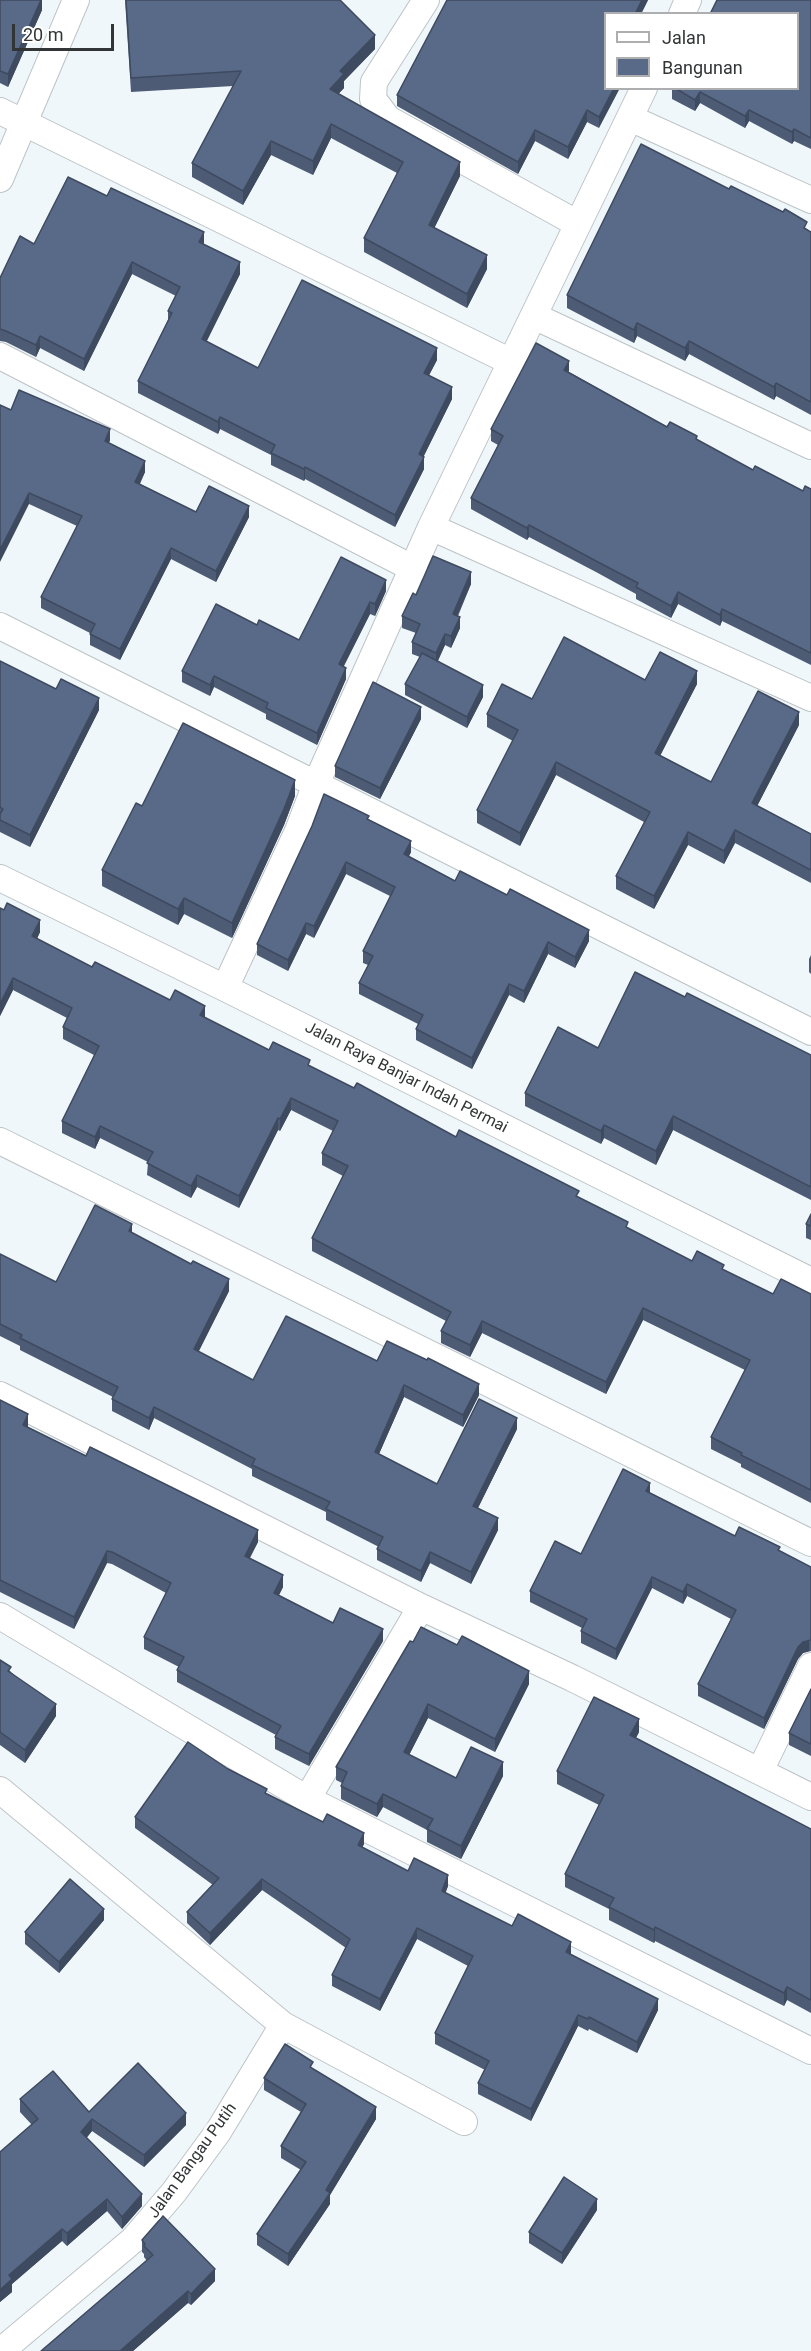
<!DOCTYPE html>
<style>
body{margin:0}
#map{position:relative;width:811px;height:2351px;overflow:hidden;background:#f0f7fa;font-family:Roboto,sans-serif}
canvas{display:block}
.legend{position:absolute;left:604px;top:12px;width:195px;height:78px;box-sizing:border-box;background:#fff;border:2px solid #adaeaf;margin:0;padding:8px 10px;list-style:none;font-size:18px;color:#323536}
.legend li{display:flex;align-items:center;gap:12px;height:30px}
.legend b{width:30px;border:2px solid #adaeaf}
.scale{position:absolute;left:12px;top:24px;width:102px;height:27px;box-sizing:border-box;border:3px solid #323536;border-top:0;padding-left:8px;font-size:18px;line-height:21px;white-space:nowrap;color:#323536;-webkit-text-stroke:4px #fff;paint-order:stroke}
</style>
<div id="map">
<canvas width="811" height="2351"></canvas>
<ul class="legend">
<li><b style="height:8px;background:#fff"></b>Jalan</li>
<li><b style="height:16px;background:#596a88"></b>Bangunan</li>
</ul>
<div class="scale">20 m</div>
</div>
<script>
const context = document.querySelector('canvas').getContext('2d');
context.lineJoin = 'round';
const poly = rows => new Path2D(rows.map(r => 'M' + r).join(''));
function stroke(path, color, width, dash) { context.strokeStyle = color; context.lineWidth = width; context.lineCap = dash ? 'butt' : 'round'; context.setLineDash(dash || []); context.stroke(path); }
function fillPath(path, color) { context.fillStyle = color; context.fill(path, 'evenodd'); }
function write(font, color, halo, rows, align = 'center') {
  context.font = font + ' Roboto,sans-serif'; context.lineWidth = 6; context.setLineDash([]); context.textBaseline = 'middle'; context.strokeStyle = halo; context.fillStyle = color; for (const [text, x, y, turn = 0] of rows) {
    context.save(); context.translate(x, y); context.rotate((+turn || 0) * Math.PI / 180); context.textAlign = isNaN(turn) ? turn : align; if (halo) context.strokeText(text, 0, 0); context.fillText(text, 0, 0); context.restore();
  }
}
const street = poly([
 [426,0,374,82,373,99,388,119,578,224],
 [682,14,688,0],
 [0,111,511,362],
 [630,118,811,200],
 [0,179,76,0],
 [534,316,811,446],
 [0,356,414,569],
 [431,527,811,698],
 [0,626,811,1032],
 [0,878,225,988,811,1281],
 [225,988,298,831,316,784,431,527,644,88],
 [0,1141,811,1543],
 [0,1395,421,1607,572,1678,811,1797],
 [0,1616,307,1799,811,2051],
 [760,1771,811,1666],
 [0,1790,283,2025,464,2122],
 [307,1799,421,1607],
 [1,2351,133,2240,174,2192,218,2132,283,2025]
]);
stroke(street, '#bdc3c6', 28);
stroke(street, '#fff', 26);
fillPath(poly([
 [0,0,42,0,42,10,8,87,0,83],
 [125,0,340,0,375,49,344,81,344,88,338,94,460,176,434,228,487,269,467,308,364,252,364,238,397,173,331,138,313,175,271,155,243,205,192,177,192,163,233,86,131,92],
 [447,0,648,0,641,14,606,14,599,128,587,122,568,159,535,141,518,174,397,106,397,95],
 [811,0,811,149,794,141,792,144,749,121,745,128,700,103,695,111,672,99,672,88,798,88],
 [729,189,783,212,811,232,811,415,776,396,774,400,689,354,685,361,637,336,634,343,567,308,567,295],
 [34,244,204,244,240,274,206,341,258,368,437,360,429,375,452,399,423,457,424,469,395,527,305,479,304,481,271,465,271,455,220,429,218,434,138,393,138,381,168,320,168,311,176,296,132,274,84,371,40,348,36,357,6,342,0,341,0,278],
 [569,372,667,427,697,440,753,470,803,491,811,489,811,665,722,621,720,626,678,604,671,618,636,599,636,594,596,572,529,537,527,540,471,509,471,498,498,445,491,441,491,429],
 [11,410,110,440,109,443,145,472,140,484,196,512,249,517,216,582,171,559,120,660,90,645,90,633,41,608,41,597,77,526,29,504],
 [471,584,458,616,460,628,451,648,445,645,438,661,483,697,467,728,405,695,405,684,420,657,412,654,412,642,416,633,402,628,402,616,416,595],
 [386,591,375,616,370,614,344,666,346,679,317,745,266,719,266,714,214,687,210,696,182,682,182,671,257,625,299,640],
 [0,661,99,710,30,847,0,832],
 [645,680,697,684,660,755,711,782,799,725,757,806,811,834,811,883,735,843,724,864,688,845,654,909,616,889,616,876,644,822,556,775,520,846,477,823,477,810,513,741,487,727,487,714,532,699],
 [421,719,380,799,335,777,335,766],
 [295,796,284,825,232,938,184,914,178,925,102,886,102,870,142,806],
 [369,820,411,852,409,856,455,881,589,941,575,968,548,954,524,1003,509,995,472,1069,416,1040,416,1029,418,1024,359,994,359,983,368,965,363,963,363,951,390,896,346,874,314,938,306,934,288,971,257,955,257,944],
 [0,908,40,932,37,939,92,967,205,1018,269,1050,310,1066,354,1088,456,1137,579,1197,628,1228,692,1261,724,1270,773,1294,811,1294,811,1503,741,1467,741,1464,711,1449,711,1437,745,1370,643,1320,606,1394,482,1333,470,1357,441,1343,441,1331,446,1321,312,1251,312,1238,343,1176,322,1165,322,1153,333,1131,291,1110,280,1131,278,1130,239,1208,197,1187,191,1198,147,1175,148,1162,100,1138,95,1149,62,1133,62,1121,94,1055,63,1039,63,1027,67,1018,13,990,0,1016],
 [811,955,811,974,809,972,809,959],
 [685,997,811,1055,811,1200,673,1130,656,1165,604,1138,601,1144,525,1106,525,1093,598,1048],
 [806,1224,811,1226,811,1240,806,1238],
 [132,1233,229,1291,198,1352,253,1380,377,1361,479,1395,463,1427,404,1397,379,1454,437,1484,517,1429,478,1508,498,1530,471,1584,430,1563,421,1582,377,1560,377,1549,379,1547,326,1520,326,1512,252,1476,252,1469,154,1418,149,1430,112,1411,112,1399,113,1397,20,1350,20,1346,0,1336,0,1255,56,1282],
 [0,1400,28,1426,28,1427,258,1542,249,1558,283,1587,279,1595,333,1623,383,1641,309,1766,275,1749,275,1737,276,1735,177,1682,177,1670,179,1667,144,1649,144,1637,166,1593,112,1564,107,1563,74,1629,0,1592],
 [650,1493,735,1536,780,1551,811,1567,811,1651,803,1653,798,1659,764,1729,698,1696,698,1684,731,1619,687,1596,683,1604,652,1588,616,1660,581,1643,581,1631,582,1628,530,1602,530,1591,581,1554],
 [410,1641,529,1684,495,1752,428,1718,409,1755,456,1778,503,1776,461,1859,427,1842,427,1830,383,1807,377,1817,341,1799,341,1786,342,1783,336,1780,336,1767],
 [0,1660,11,1672,56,1716,25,1763,0,1745],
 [811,1689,811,1756,789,1745,789,1733],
 [639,1732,636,1738,811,1829,811,2013,787,2000,784,2006,655,1941,654,1943,609,1920,609,1909,565,1887,565,1874,599,1805,557,1784,557,1771],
 [228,1769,267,1794,364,1844,362,1847,408,1871,448,1886,445,1893,512,1926,571,1953,571,1954,658,2010,637,2053,589,2029,588,2031,578,2026,531,2121,478,2094,478,2083,485,2070,435,2044,435,2033,468,1966,417,1939,380,2011,332,1986,332,1975,346,1948,262,1890,210,1945,187,1923,187,1912,213,1885,135,1828,135,1817],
 [104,1920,59,1973,25,1944,25,1932],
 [313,2069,376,2119,330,2195,330,2204,288,2266,257,2245,257,2234,301,2170,281,2158,281,2146,301,2112,264,2090,264,2078],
 [20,2099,89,2112,186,2125,144,2167,92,2131,86,2138,142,2206,122,2229,107,2211,67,2246,62,2241,12,2284,12,2292,0,2302,0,2152,32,2125,20,2112],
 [597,2210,562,2264,529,2243,529,2232],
 [142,2240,215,2281,191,2305,188,2303,133,2351,41,2351,147,2261,144,2257,144,2254,142,2252]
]), '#4d5b75');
fillPath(poly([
 [41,0,42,0,42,10,8,87,8,74],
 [642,0,648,0,641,14,635,14],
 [375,35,375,49,344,81,344,88,330,103,330,89,340,71],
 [614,88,620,88,599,128,599,117],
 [700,92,700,103,695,111,695,100],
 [587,110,587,122,568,159,568,147],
 [749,110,749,121,745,128,745,116],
 [331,124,331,138,313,175,313,161],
 [794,129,794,141,792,144,792,132],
 [535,130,535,141,518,174,518,162],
 [271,141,271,155,243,205,243,191],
 [460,162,460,176,429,239,429,225],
 [204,232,204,244,199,242],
 [487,255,487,269,467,308,467,294],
 [132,262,132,274,84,371,84,359],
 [240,262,240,274,202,351,202,339],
 [637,323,637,336,634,343,634,330],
 [40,336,40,348,36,357,36,345],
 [689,341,689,354,685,361,685,348],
 [437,348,437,360,424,385,424,373],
 [569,361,569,372,564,370],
 [776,383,776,396,774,400,774,387],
 [452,387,452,399,419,466,419,454],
 [220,417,220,429,218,434,218,422],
 [110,429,110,440,105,453,105,441],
 [424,457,424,469,395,527,395,515],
 [145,461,145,472,135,493,135,482],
 [305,467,305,479,304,481,304,469],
 [29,493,29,504,0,562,0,550],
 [249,506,249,517,216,582,216,571],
 [529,525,529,537,527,540,527,528],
 [171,548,171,559,120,660,120,649],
 [471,572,471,584,453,625,453,614],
 [386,580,386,591,375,616,375,604],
 [678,592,678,604,671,618,671,606],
 [370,602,370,614,339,675,339,664],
 [722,609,722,621,720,626,720,615],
 [460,617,460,628,451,648,451,636],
 [445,634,445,645,436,664,436,653],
 [346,668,346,679,317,745,317,733],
 [697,671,697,684,655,766,655,753],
 [214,676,214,687,210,696,210,685],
 [483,685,483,697,467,728,467,717],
 [99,698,99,710,30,847,30,835],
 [421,707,421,719,380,799,380,788],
 [799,712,799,725,752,816,752,803],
 [556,762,556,775,520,846,520,833],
 [295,780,295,796,284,825,232,938,232,923],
 [735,830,735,843,724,864,724,851],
 [688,832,688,845,654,909,654,896],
 [411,841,411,852,404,866,404,854],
 [346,862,346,874,314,938,314,926],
 [184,898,184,914,178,925,178,909],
 [40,920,40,932,32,948,32,936],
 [306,923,306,934,288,971,288,960],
 [589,930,589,941,575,968,575,957],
 [548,942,548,954,524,1003,524,991],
 [13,978,13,990,0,1016,0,1004],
 [509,984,509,995,472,1069,472,1058],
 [205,1006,205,1018,200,1015],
 [291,1098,291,1110,280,1131,280,1119],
 [673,1116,673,1130,656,1165,656,1151],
 [278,1118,278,1130,239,1208,239,1196],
 [604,1125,604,1138,601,1144,601,1131],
 [100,1126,100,1138,95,1149,95,1137],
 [197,1175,197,1187,191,1198,191,1186],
 [132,1224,132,1236,129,1231],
 [229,1279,229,1291,194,1361,194,1349],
 [643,1308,643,1320,606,1394,606,1382],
 [482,1321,482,1333,470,1357,470,1345],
 [479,1384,479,1395,463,1427,463,1415],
 [404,1385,404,1397,375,1463,375,1452],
 [154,1407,154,1418,149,1430,149,1418],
 [28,1414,28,1426,23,1437,23,1425],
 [517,1418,517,1429,473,1518,473,1506],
 [650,1483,650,1495,646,1491],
 [498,1518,498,1530,471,1584,471,1572],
 [258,1530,258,1542,245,1568,245,1556],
 [107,1551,107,1563,74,1629,74,1617],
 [430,1552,430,1563,421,1582,421,1571],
 [283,1575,283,1587,274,1605,274,1593],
 [652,1577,652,1588,616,1660,616,1649],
 [687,1584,687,1596,683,1604,683,1592],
 [383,1629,383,1641,309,1766,309,1754],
 [809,1640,809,1651,803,1653,798,1659,764,1729,764,1718,798,1647,803,1642],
 [529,1671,529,1684,495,1752,495,1739],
 [56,1704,56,1716,25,1763,25,1750],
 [428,1704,428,1718,404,1765,404,1752],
 [639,1719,639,1732,630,1749,630,1735],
 [503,1762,503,1776,461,1859,461,1846],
 [383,1794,383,1807,377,1817,377,1804],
 [364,1833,364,1844,358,1856,358,1845],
 [448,1875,448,1886,442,1903,442,1891],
 [262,1879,262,1890,210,1945,210,1933],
 [104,1909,104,1920,59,1973,59,1962],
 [655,1927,655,1941,654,1943,654,1930],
 [417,1928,417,1939,380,2011,380,1999],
 [571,1942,571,1953,566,1963,566,1952],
 [787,1987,787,2000,784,2006,784,1993],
 [658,1999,658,2010,637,2053,637,2042],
 [578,2015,578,2026,531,2121,531,2109],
 [376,2107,376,2119,330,2195,330,2204,288,2266,288,2254],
 [186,2113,186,2125,144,2167,144,2155],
 [92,2119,92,2131,81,2145,81,2132],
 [142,2194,142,2206,122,2229,122,2217],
 [107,2199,107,2211,67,2246,67,2233],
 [597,2199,597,2210,562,2264,562,2253],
 [62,2229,62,2241,12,2284,12,2292,0,2302,0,2290,9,2275],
 [215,2269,215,2281,191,2305,191,2294],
 [188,2291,188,2303,133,2351,120,2351]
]), '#3e4a5f');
const building = poly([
 [0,0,41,0,8,74,0,71,0,0],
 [126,0,340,0,375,35,340,71,344,74,330,89,460,162,429,225,487,255,467,294,364,238,403,162,331,124,313,161,271,141,243,191,192,163,241,71,131,78,126,0],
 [447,0,642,0,635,14,606,14,606,88,614,88,599,117,587,110,568,147,535,130,518,162,397,95,447,0],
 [717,0,811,0,811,138,794,129,792,132,749,110,745,116,700,92,695,100,675,88,798,88,798,14,710,14,717,0],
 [641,144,729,189,731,186,783,212,785,209,807,222,804,228,811,232,811,402,776,383,774,387,689,341,685,348,637,323,634,330,567,295,641,144],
 [68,177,107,196,111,188,204,232,199,242,240,262,202,339,258,368,302,280,437,348,424,373,452,387,419,454,424,457,395,515,305,467,304,469,271,453,275,445,220,417,218,422,138,381,172,313,168,311,180,287,132,262,84,359,40,336,36,345,6,331,0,329,0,278,20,236,34,244,68,177],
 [536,343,569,361,564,370,667,427,670,422,697,436,696,439,753,470,755,466,803,491,805,486,811,489,811,653,722,609,720,615,678,592,671,606,636,587,638,583,596,561,529,525,527,528,471,498,503,436,491,429,536,343],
 [19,390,110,429,105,441,145,461,135,482,196,512,209,486,249,506,216,571,171,548,120,649,90,634,95,624,41,597,82,516,29,493,0,550,0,405,11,410,19,390],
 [433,556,471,572,453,614,460,617,451,636,445,634,436,653,412,642,420,624,402,616,413,593,416,595,433,556],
 [341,557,386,580,375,604,370,602,339,664,346,668,317,733,266,708,268,703,214,676,210,685,182,671,216,604,257,625,259,620,299,640,341,557],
 [564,637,645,680,660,652,697,671,655,753,711,782,758,691,799,712,752,803,811,834,811,870,735,830,724,851,688,832,654,896,616,876,650,812,556,762,520,833,477,810,518,730,487,714,502,684,532,699,564,637],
 [422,653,483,685,467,717,405,684,422,653],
 [0,661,56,689,61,679,99,698,30,835,0,820,0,814,3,809,0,807,0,661],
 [373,682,421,707,380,788,335,766,373,682],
 [183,723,295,780,284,809,232,923,184,898,178,909,102,870,136,803,142,806,183,723],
 [324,794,369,816,367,819,411,841,404,854,455,881,460,871,507,895,510,889,589,930,575,957,548,942,524,991,509,984,472,1058,416,1029,423,1015,359,983,373,956,363,951,395,887,346,862,314,926,306,923,288,960,257,944,312,826,324,794],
 [7,903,40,920,32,936,92,967,95,962,170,1000,175,990,205,1006,200,1015,269,1050,273,1042,310,1060,308,1065,354,1088,357,1083,456,1137,459,1130,579,1191,576,1196,628,1222,626,1227,692,1261,697,1251,724,1265,722,1269,773,1294,781,1279,811,1294,811,1490,741,1455,742,1453,711,1437,750,1360,643,1308,606,1382,482,1321,470,1345,441,1331,451,1312,312,1238,348,1166,322,1153,338,1121,291,1098,280,1119,278,1118,239,1196,197,1175,191,1186,147,1163,153,1152,100,1126,95,1137,62,1121,99,1046,63,1027,72,1008,13,978,0,1004,0,908,4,910,7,903],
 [635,972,685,997,687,993,811,1055,811,1187,673,1116,656,1151,604,1125,601,1131,525,1093,558,1027,598,1048,635,972],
 [95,1205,132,1224,129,1231,191,1264,193,1261,229,1279,194,1349,253,1380,286,1316,377,1361,387,1341,427,1360,428,1358,479,1384,463,1415,404,1385,375,1452,437,1484,479,1399,517,1418,473,1506,498,1518,471,1572,430,1552,421,1571,377,1549,383,1537,326,1509,330,1502,252,1465,255,1459,154,1407,149,1418,112,1399,118,1387,20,1338,22,1335,0,1324,0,1254,56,1282,95,1205],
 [811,1214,811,1226,806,1224,811,1214],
 [0,1400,28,1414,23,1425,86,1456,90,1447,258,1530,245,1556,283,1575,274,1593,333,1623,340,1608,383,1629,309,1754,275,1737,281,1726,177,1670,184,1657,144,1637,171,1583,112,1552,107,1551,74,1617,0,1580,0,1400],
 [623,1469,650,1483,646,1491,735,1536,739,1527,780,1547,778,1550,811,1567,811,1640,803,1642,798,1647,764,1718,698,1684,736,1610,687,1584,683,1592,652,1577,616,1649,581,1631,587,1619,530,1591,555,1541,581,1554,623,1469],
 [421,1627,457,1645,462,1636,529,1671,495,1739,428,1704,404,1752,456,1778,471,1747,503,1762,461,1846,427,1829,433,1819,383,1794,377,1804,341,1786,347,1772,336,1767,410,1641,413,1642,421,1627],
 [0,1660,11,1667,8,1671,56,1704,25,1750,0,1732,0,1660],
 [811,1689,811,1744,789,1733,811,1689],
 [594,1697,639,1719,630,1735,811,1829,811,2000,787,1987,784,1993,655,1927,654,1930,609,1907,614,1898,565,1874,604,1795,557,1771,594,1697],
 [188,1742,228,1769,267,1789,265,1793,323,1822,327,1814,364,1833,358,1845,408,1871,414,1858,448,1875,442,1891,512,1926,518,1914,571,1942,566,1952,658,1999,637,2042,589,2017,588,2019,578,2015,531,2109,478,2083,489,2061,435,2033,473,1956,417,1928,380,1999,332,1975,350,1939,262,1879,210,1933,187,1912,219,1878,135,1817,188,1742],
 [70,1879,104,1909,59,1962,25,1932,70,1879],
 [285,2044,313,2062,310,2067,376,2107,326,2190,330,2193,288,2254,257,2234,306,2162,281,2146,306,2104,264,2078,285,2044],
 [138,2063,186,2113,144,2155,92,2119,81,2132,142,2194,122,2217,107,2199,67,2233,62,2229,9,2275,12,2279,0,2290,0,2152,38,2119,20,2099,53,2071,89,2112,138,2063],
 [564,2177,597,2199,562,2253,529,2232,564,2177],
 [163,2216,215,2269,191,2294,188,2291,120,2351,41,2351,153,2255,144,2246,145,2244,142,2240,163,2216]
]);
fillPath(building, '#596a88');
stroke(building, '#3e4a5f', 1.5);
write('16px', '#323536', '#fff', [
 ["Jalan Raya Banjar Indah Permai",406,1078,27],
 ["Jalan Bangau Putih",193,2161,-54]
]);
</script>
